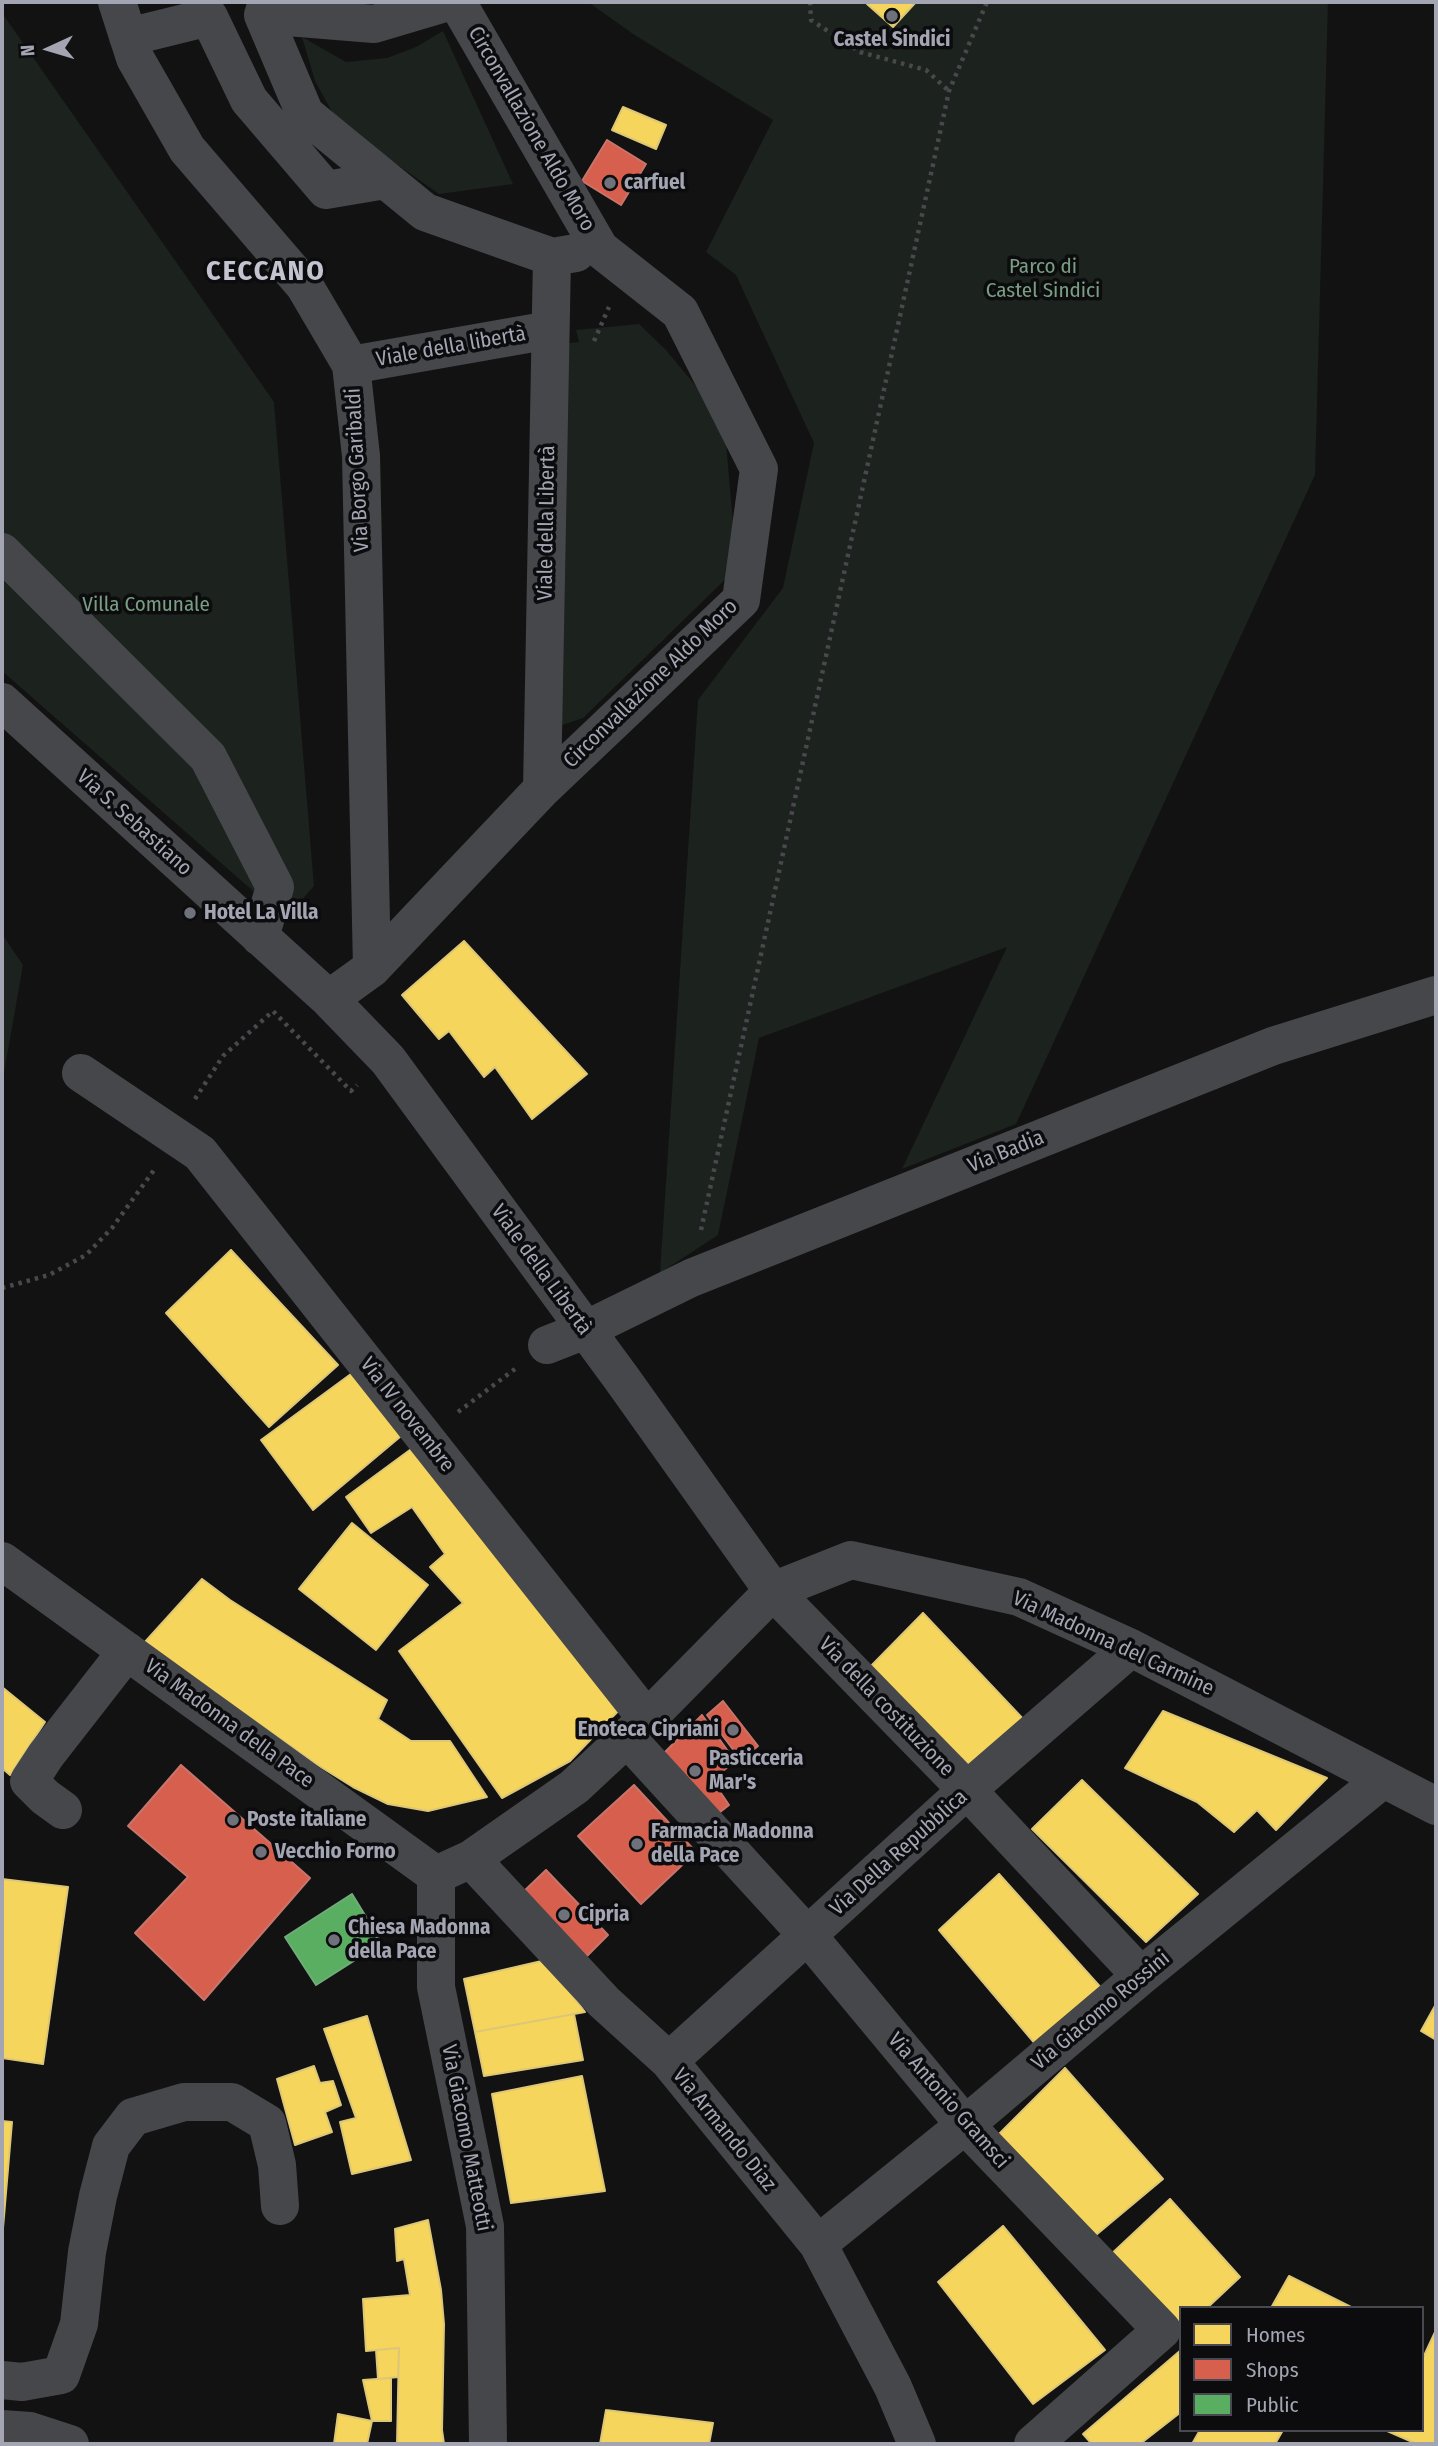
<!DOCTYPE html>
<meta charset="utf-8">
<style>
body{margin:0}
#map{position:relative;width:1438px;height:2446px;overflow:hidden;background:#121212;font-family:"Fira Sans Condensed",sans-serif}
canvas{display:block}
.frame{position:absolute;inset:0;border:4px solid #a3a5b3;pointer-events:none}
.legend{position:absolute;left:1179px;top:2306px;width:245px;height:126px;box-sizing:border-box;background:#0c0c0e;border:2px solid #484950;margin:0;padding:9px 12px;list-style:none;font-size:21px;color:#a3a5b3}
.legend li{display:flex;align-items:center;gap:14px;height:35px}
.legend b{width:35px;border:2px solid #484950}
.north{position:absolute;left:14px;top:14px;width:70px;height:70px;-webkit-text-stroke:5px #0c0c0e;paint-order:stroke;rotate:266deg;font-size:19px;font-weight:700;line-height:28px;text-align:center;color:#a3a5b3}
.north::after{content:'';display:block;margin:auto;width:24px;height:32px;background:#a3a5b3;clip-path:polygon(50% 0,100% 100%,50% 72%,0 100%)}
</style>
<div id="map">
<canvas width="1438" height="2446"></canvas>
<div class="frame"></div>
<ul class="legend">
<li><b style="height:19px;background:#f6d55c"></b>Homes</li>
<li><b style="height:19px;background:#d6604d"></b>Shops</li>
<li><b style="height:19px;background:#5aae61"></b>Public</li>
</ul>
<div class="north">N</div>
</div>
<script>
const context = document.querySelector('canvas').getContext('2d');
context.lineJoin = 'round';
function fillPath(path, color) { context.fillStyle = color; context.fill(path, 'evenodd'); }
const poly = rows => new Path2D(rows.map(r => 'M' + r).join(''));
function stroke(path, color, width, dash) { context.strokeStyle = color; context.lineWidth = width; context.lineCap = dash ? 'butt' : 'round'; context.setLineDash(dash || []); context.stroke(path); }
function write(font, color, halo, rows, align = 'center') {
  context.font = font + ' "Fira Sans Condensed",sans-serif'; context.lineWidth = 7; context.setLineDash([]); context.textBaseline = 'middle'; context.strokeStyle = halo; context.fillStyle = color; for (const [text, x, y, turn = 0] of rows) {
    context.save(); context.translate(x, y); context.rotate((+turn || 0) * Math.PI / 180); context.textAlign = isNaN(turn) ? turn : align; if (halo) context.strokeText(text, 0, 0); context.fillText(text, 0, 0); context.restore();
  }
}
fillPath(poly([
 [588,2,1328,2,1315,475,1016,1124,902,1169,1007,947,759,1038,718,1235,660,1273,698,700,783,588,814,443,736,275,706,252,773,120,633,34],
 [2,13,274,402,314,886,285,919,2,671],
 [443,31,513,184,439,194,338,123,315,81,302,37,346,62,387,58,416,47],
 [639,324,666,350,724,420,737,568,583,718,553,728,569,343,579,342,576,330],
 [2,934,23,965,2,1084]
]), '#1c221d');
const homes = poly([
 [869,2,916,2,893,27,867,4,869,2],
 [623,107,666,125,656,149,612,130,623,107],
 [464,941,587,1074,532,1119,495,1067,484,1077,449,1031,439,1039,402,995,464,941],
 [231,1250,338,1365,269,1427,166,1313,231,1250],
 [355,1371,407,1431,313,1510,261,1440,355,1371],
 [418,1444,624,1705,570,1761,502,1798,399,1651,463,1603,430,1567,445,1554,412,1507,371,1533,346,1497,418,1444],
 [352,1523,428,1585,376,1650,299,1589,352,1523],
 [202,1579,230,1600,387,1700,378,1719,411,1741,450,1741,487,1797,428,1811,388,1804,353,1787,316,1764,144,1643,202,1579],
 [923,1613,1026,1722,974,1770,869,1668,923,1613],
 [2,1687,45,1722,10,1775,2,1768,2,1687],
 [1163,1711,1327,1778,1276,1830,1257,1810,1234,1832,1197,1802,1125,1768,1163,1711],
 [1082,1780,1198,1894,1146,1942,1032,1829,1082,1780],
 [999,1874,1103,1990,1037,2046,939,1930,999,1874],
 [2,1879,68,1887,43,2064,2,2058,2,1879],
 [546,1960,585,2012,475,2032,464,1979,546,1960],
 [1436,2004,1436,2040,1421,2031,1436,2004],
 [574,2014,583,2060,484,2076,475,2032,574,2014],
 [367,2016,411,2160,352,2174,340,2122,356,2118,324,2029,367,2016],
 [314,2066,320,2083,333,2081,341,2105,325,2112,332,2132,295,2145,277,2079,314,2066],
 [1065,2068,1163,2179,1090,2240,995,2138,1065,2068],
 [582,2076,605,2191,511,2203,492,2094,582,2076],
 [2,2121,12,2122,3,2228,2,2228,2,2121],
 [1170,2199,1240,2277,1207,2308,1181,2308,1181,2332,1177,2335,1107,2258,1170,2199],
 [428,2220,441,2290,444,2324,442,2430,444,2444,397,2444,399,2348,366,2351,363,2299,410,2295,404,2259,397,2261,395,2229,428,2220],
 [1003,2226,1105,2350,1033,2404,938,2282,1003,2226],
 [1289,2276,1353,2308,1271,2308,1289,2276],
 [1436,2330,1436,2444,1417,2444,1385,2430,1422,2430,1422,2360,1436,2330],
 [399,2348,398,2377,378,2379,376,2350,399,2348],
 [1181,2350,1181,2412,1140,2444,1092,2444,1083,2434,1181,2350],
 [391,2378,391,2421,372,2421,363,2380,391,2378],
 [606,2410,713,2423,709,2444,600,2444,606,2410],
 [338,2414,372,2421,367,2444,334,2444,338,2414],
 [1200,2430,1283,2430,1275,2444,1192,2444,1200,2430]
]);
fillPath(homes, '#f6d55c');
stroke(homes, '#ddc776', 2);
const shops = poly([
 [607,140,646,164,621,205,582,181,607,140],
 [723,1701,758,1746,741,1760,707,1715,723,1701],
 [702,1715,735,1761,712,1780,729,1805,710,1820,657,1760,702,1715],
 [181,1765,310,1878,204,2000,135,1933,188,1877,128,1826,181,1765],
 [634,1785,696,1852,641,1904,578,1836,634,1785],
 [546,1870,608,1935,583,1960,520,1895,546,1870]
]);
fillPath(shops, '#d6604d');
stroke(shops, '#c7756c', 2);
const public = poly([
 [352,1894,382,1943,316,1985,285,1937,352,1894]
]);
fillPath(public, '#5aae61');
stroke(public, '#70ab7a', 2);
stroke(poly([
 [810,2,811,20,860,52,926,70,949,91],
 [594,341,609,307],
 [195,1099,223,1056,273,1011,351,1091,357,1085],
 [701,1230,949,91,987,2],
 [2,1288,49,1275,86,1255,112,1228,154,1170],
 [458,1412,515,1369]
]), '#48484d', 4.5, [3.5, 5]);
stroke(poly([
 [117,2,135,58,187,149,304,285,351,365,361,456,372,968],
 [267,2,263,15,305,114,425,212,552,257,576,253],
 [457,2,600,249,680,312,759,469,741,600,542,789,372,968,329,999,388,1060,622,1379,773,1591,967,1790,1141,1976],
 [263,15,374,24,448,2],
 [128,37,209,17,249,100,326,190,385,180],
 [351,365,550,330],
 [2,552,208,757,275,887,260,937],
 [2,702,329,999],
 [542,789,552,257],
 [81,1073,200,1153,647,1719],
 [547,1345,585,1330,691,1278,1273,1046,1436,995],
 [2,1561,436,1875],
 [627,1738,808,1936,965,2125,1162,2330,1033,2444],
 [63,1810,45,1797,29,1781,46,1755,127,1651],
 [471,1859,604,2002,669,2061,818,2244,893,2387,917,2444],
 [436,1875,471,1859,574,1787,647,1719,773,1591,851,1560,1019,1597,1131,1648,1436,1806],
 [436,1875,436,1987,485,2226,488,2444],
 [669,2061,967,1790,1131,1648],
 [818,2244,965,2125,1141,1976,1383,1779],
 [2,2380,22,2382,61,2375,79,2324,87,2252,98,2196,111,2146,133,2117,184,2102,232,2102,267,2123,277,2165,280,2206],
 [2,2429,30,2431,70,2444]
]), '#46474b', 38);
for (const [x, y, r, color] of [
 [892,16,7,"#70727b"],
 [610,183,7,"#70727b"],
 [190,913,7,"#70727b"],
 [733,1730,7,"#70727b"],
 [695,1771,7,"#70727b"],
 [233,1820,7,"#70727b"],
 [637,1844,7,"#70727b"],
 [261,1852,7,"#70727b"],
 [564,1915,7,"#70727b"],
 [334,1940,7,"#70727b"]
]) { const dot = new Path2D(); dot.arc(x, y, r, 0, 2 * Math.PI); context.fillStyle = color; context.fill(dot); stroke(dot, '#0c0c0e', 2.5); }
write('bold 21px', '#a3a5b3', '#0c0c0e', [
 ["Castel Sindici",892,40,"center"],
 ["carfuel",624,183],
 ["Hotel La Villa",204,913],
 ["Enoteca Cipriani",719,1730,"right"],
 ["Pasticceria",709,1759],
 ["Mar's",709,1783],
 ["Poste italiane",247,1820],
 ["Farmacia Madonna",651,1832],
 ["della Pace",651,1856],
 ["Vecchio Forno",275,1852],
 ["Cipria",578,1915],
 ["Chiesa Madonna",348,1928],
 ["della Pace",348,1952]
], 'left');
write('21px', '#a3a5b3', '#0c0c0e', [
 ["Circonvallazione Aldo Moro",531,129,60],
 ["Viale della libertà",451,347,-10],
 ["Via Borgo Garibaldi",358,470,-93],
 ["Viale della Libertà",547,523,-89],
 ["Circonvallazione Aldo Moro",651,684,-44],
 ["Via S. Sebastiano",134,823,42],
 ["Via Badia",1006,1152,-22],
 ["Viale della Libertà",541,1270,54],
 ["Via IV novembre",407,1415,52],
 ["Via Madonna del Carmine",1113,1644,25],
 ["Via della costituzione",886,1707,46],
 ["Via Madonna della Pace",229,1724,36],
 ["Via Della Repubblica",899,1853,-42],
 ["Via Giacomo Rossini",1101,2011,-40],
 ["Via Antonio Gramsci",948,2101,49],
 ["Via Armando Diaz",724,2130,51],
 ["Via Giacomo Matteotti",466,2138,79]
]);
write('21px', '#799e83', '#0c0c0e', [
 ["Parco di",1043,267],
 ["Castel Sindici",1043,291],
 ["Villa Comunale",146,605]
]);
context.letterSpacing = '2px';
write('bold 28px', '#c3c4cf', '#0c0c0e', [
 ["CECCANO",266,272]
]);
context.letterSpacing = '0px';
</script>
